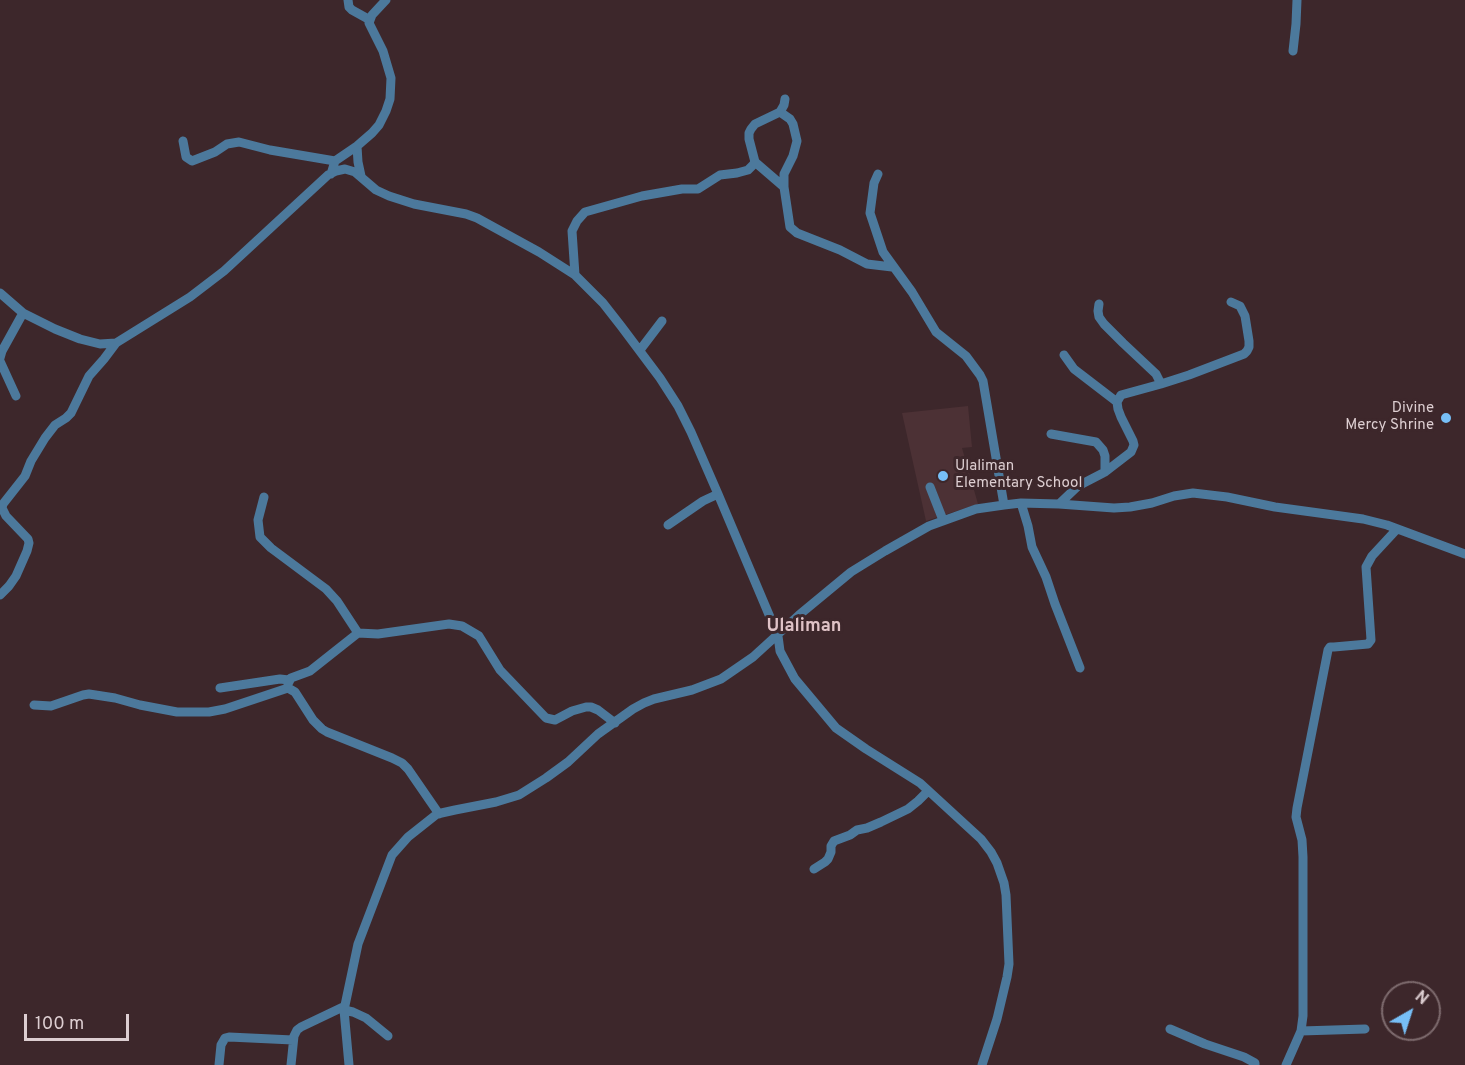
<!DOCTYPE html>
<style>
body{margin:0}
#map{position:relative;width:1465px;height:1065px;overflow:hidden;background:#3d272b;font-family:Overpass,sans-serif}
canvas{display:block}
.north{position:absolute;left:1381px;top:981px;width:60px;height:60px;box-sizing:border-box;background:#3d272b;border:2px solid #7d6a6d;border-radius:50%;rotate:39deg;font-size:16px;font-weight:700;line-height:24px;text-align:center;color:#ddced1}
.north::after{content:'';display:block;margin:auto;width:21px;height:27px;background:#77bff7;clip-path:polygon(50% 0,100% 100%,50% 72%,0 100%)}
.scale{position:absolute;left:24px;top:1014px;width:105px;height:27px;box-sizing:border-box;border:3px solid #ddced1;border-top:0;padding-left:8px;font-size:18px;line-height:21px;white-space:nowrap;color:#ddced1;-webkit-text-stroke:4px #3d272b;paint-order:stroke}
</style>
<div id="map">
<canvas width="1465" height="1065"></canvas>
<div class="north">N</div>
<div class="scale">100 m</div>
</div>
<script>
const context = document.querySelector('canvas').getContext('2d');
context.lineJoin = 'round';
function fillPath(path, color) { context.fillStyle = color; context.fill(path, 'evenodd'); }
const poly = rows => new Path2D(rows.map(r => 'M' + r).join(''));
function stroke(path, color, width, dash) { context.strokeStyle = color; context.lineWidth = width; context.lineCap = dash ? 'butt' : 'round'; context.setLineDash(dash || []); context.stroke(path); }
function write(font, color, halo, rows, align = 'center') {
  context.font = font + ' Overpass,sans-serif'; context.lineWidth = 6; context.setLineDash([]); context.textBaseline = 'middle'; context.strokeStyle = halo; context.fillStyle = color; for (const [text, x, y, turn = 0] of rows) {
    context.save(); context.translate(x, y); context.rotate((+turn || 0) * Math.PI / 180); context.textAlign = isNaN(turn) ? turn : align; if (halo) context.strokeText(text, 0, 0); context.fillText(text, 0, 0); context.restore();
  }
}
fillPath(poly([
 [968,406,972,447,962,448,978,504,926,521,902,413]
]), '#4c3135');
stroke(poly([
 [348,0,349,7,352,10,370,20],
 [1293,51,1296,24,1297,0],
 [780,112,790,119,793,124,797,141,793,156,784,174,784,187],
 [183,141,186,157,192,161,215,152,227,144,239,142,270,150,335,161],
 [357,146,358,162,361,176],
 [755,162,784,187,790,227,797,233,840,250,867,264,892,267],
 [331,174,335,161,357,146,372,133,379,125,386,111,390,99,391,78,383,51,369,23,372,15,386,0],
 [878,174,874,183,870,213,883,252,912,292,936,332,966,356,980,375,983,381,1004,505],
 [575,275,572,231,577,221,585,212,642,196,682,189,698,189,720,175,737,173,748,170,753,165,755,162,749,139,749,133,751,129,755,124,780,112,784,105,785,99],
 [0,293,23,313,55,329,80,339,100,344,116,343,190,297,224,271,328,175,336,171,345,169,355,172,376,190,389,196,414,204,466,214,477,218,539,252,575,275,603,303,621,326,660,378,678,406,691,432,718,494,778,636,780,651,795,679,836,728,866,749,920,783,981,839,991,852,997,863,1004,883,1006,895,1009,964,1007,977,997,1019,982,1065],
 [1099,304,1098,311,1099,317,1104,324,1123,343,1156,374,1161,384],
 [640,350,662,321],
 [1064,355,1074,369,1117,402],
 [0,358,2,351,23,313],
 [0,361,16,396],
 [1051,434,1096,442,1103,450,1105,456,1105,472],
 [930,487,943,520],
 [264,497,258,520,260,537,271,548,326,589,337,601,358,633],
 [1021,503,1028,526,1032,547,1046,577,1055,604,1080,668],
 [1059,504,1078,486,1105,472,1131,452,1134,445,1133,441,1121,417,1118,409,1117,402,1121,395,1161,384,1189,375,1244,354,1247,351,1249,347,1249,341,1245,316,1240,306,1231,302],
 [668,525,703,501,718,494],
 [0,595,9,586,16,576,27,551,29,543,28,539,6,516,2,508,3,504,25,476,31,461,45,438,55,425,66,418,71,413,89,376,104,359,116,343],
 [220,688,280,679,289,680],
 [288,688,288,684,291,678,310,671,358,633,378,634,449,624,462,626,479,636,500,670,546,718,555,720,572,711,586,707,591,707,598,710,615,723],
 [34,705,51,706,83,695,89,694,115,698,140,705,177,712,209,712,225,709,288,688,295,692,313,720,322,729,327,732,392,758,402,763,408,769,439,814],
 [814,869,825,862,828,859,831,852,831,846,834,841,850,835,857,830,867,828,881,822,908,809,918,801,928,791],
 [344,1010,353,1012,366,1018,388,1036],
 [1170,1029,1205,1044,1244,1057,1255,1063,1255,1065],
 [1301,1031,1303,1016,1303,857,1302,840,1296,817,1297,808,1328,650,1330,647,1334,647,1368,644,1371,640,1366,567,1372,556,1397,529],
 [219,1065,221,1045,225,1038,229,1037,293,1040],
 [291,1065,294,1036,297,1030,301,1027,345,1006],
 [349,1065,344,1010,358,944,392,855,408,837,437,814,455,810,496,802,519,795,546,778,568,762,598,734,633,709,644,703,654,699,692,690,721,679,753,657,799,615,851,572,885,551,929,526,976,509,1004,505,1021,503,1059,504,1114,508,1130,507,1152,503,1174,496,1193,493,1227,497,1275,507,1363,519,1387,525,1465,554],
 [1286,1065,1301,1031,1365,1029]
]), '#4c799c', 9);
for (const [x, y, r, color] of [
 [1446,418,6,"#77bff7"],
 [943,476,6,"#77bff7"]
]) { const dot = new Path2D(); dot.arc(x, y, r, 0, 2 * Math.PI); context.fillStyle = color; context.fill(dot); stroke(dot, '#3d272b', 2); }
write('15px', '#ddced1', '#3d272b', [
 ["Divine",1434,409],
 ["Mercy Shrine",1434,426],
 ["Ulaliman",955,467,"left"],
 ["Elementary School",955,484,"left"]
], 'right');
write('bold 18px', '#dfc2c6', '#3d272b', [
 ["Ulaliman",804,627]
]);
</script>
